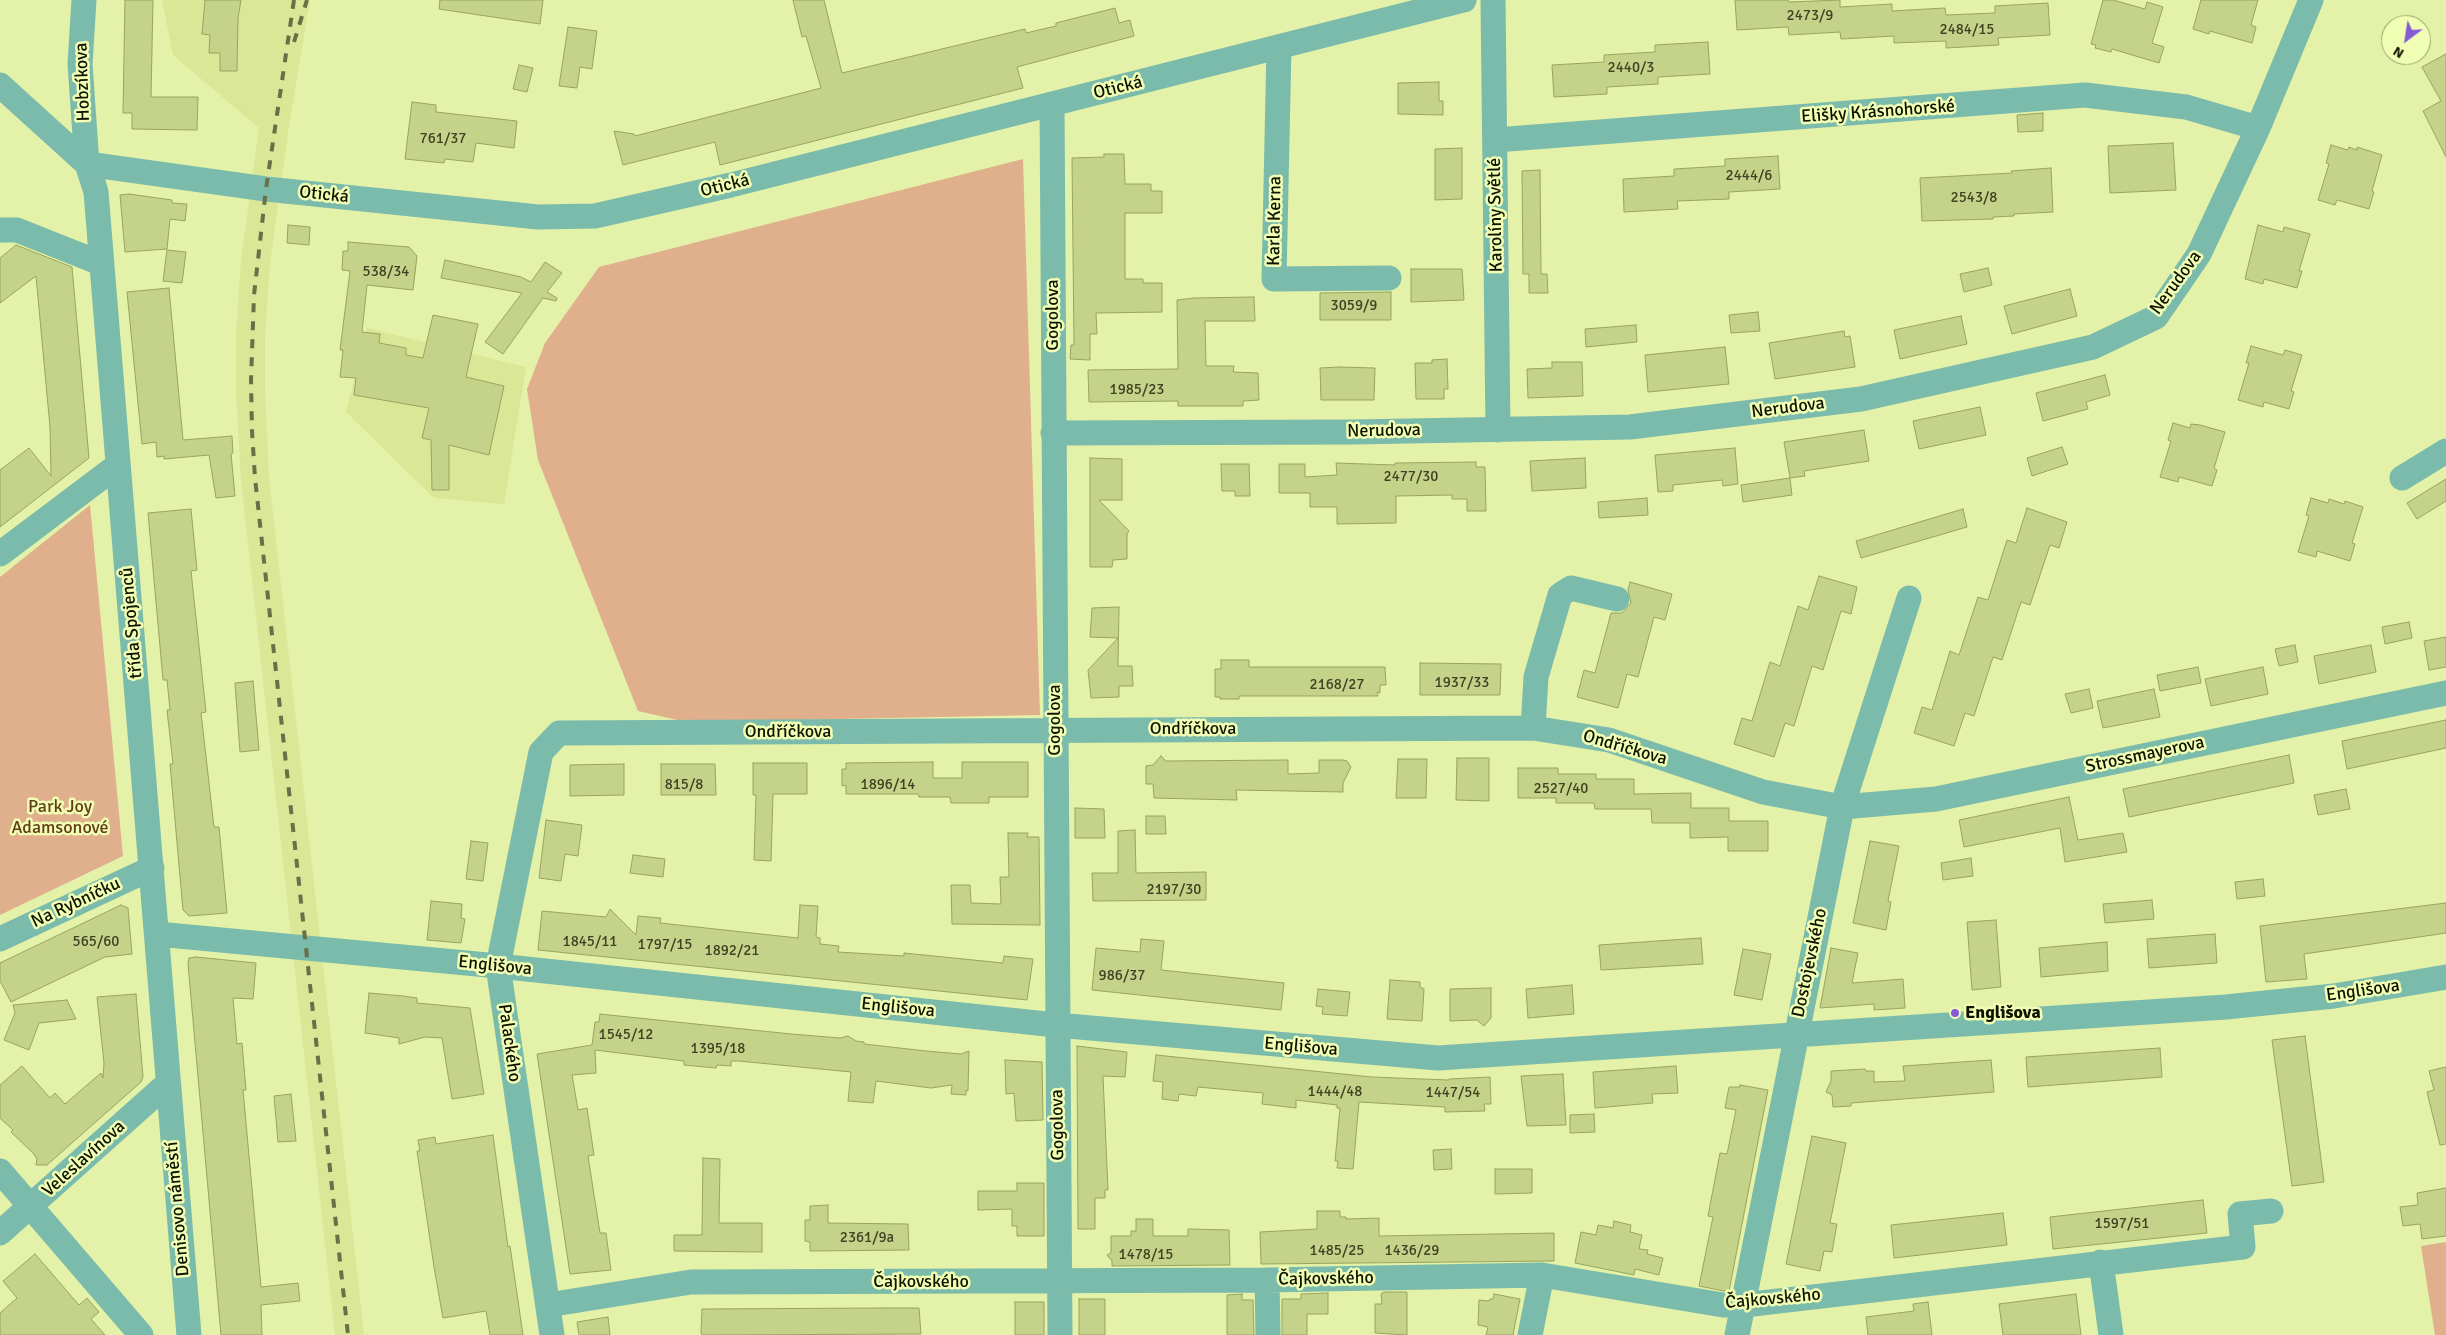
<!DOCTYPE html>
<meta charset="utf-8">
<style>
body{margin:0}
#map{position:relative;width:2446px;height:1335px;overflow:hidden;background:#e4f1a8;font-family:Signika,sans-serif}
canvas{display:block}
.north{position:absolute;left:2381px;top:15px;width:50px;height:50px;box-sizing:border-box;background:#f1ffb5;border:1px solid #97a16d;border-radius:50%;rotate:211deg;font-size:14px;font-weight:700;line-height:20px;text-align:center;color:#101300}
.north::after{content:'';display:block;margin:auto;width:18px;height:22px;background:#865bd5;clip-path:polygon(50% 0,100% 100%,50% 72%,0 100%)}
</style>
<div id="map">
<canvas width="2446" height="1335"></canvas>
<div class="north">N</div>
</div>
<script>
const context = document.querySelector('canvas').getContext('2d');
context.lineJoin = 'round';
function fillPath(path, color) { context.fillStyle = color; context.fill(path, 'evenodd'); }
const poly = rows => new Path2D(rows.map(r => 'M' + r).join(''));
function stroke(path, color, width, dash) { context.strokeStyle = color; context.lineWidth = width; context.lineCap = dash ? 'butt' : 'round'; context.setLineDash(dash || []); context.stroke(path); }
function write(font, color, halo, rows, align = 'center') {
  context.font = font + ' Signika,sans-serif'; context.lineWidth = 5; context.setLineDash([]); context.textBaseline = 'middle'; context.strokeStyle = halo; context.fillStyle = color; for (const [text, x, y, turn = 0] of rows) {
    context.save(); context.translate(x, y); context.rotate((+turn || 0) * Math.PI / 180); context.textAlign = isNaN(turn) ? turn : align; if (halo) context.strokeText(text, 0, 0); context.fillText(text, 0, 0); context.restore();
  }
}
fillPath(poly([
 [162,0,310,0,288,133,270,263,265,336,265,391,269,477,364,1335,335,1335,241,480,236,391,236,335,241,260,259,128,173,55],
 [367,328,526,367,504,504,434,498,346,412]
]), '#d9e796');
fillPath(poly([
 [1023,159,1040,715,686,722,638,711,538,460,527,389,545,343,599,267],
 [90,505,123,856,0,915,0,577],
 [2446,1242,2446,1335,2435,1335,2421,1246]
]), '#e0af8c');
const building = poly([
 [125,0,153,0,151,97,198,97,197,130,132,129,132,113,123,113,125,0],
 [205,0,241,0,238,18,237,71,220,71,220,53,209,53,210,35,202,34,205,0],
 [440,0,543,0,540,24,439,9,440,0],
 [793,0,824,0,842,73,1025,29,1026,33,1056,26,1056,23,1115,8,1119,23,1130,20,1134,36,1017,67,1023,88,720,165,715,142,623,165,614,131,634,134,635,136,821,88,806,36,802,37,793,0],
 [1735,0,1788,0,1789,2,1840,0,1840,7,1892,4,1892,11,1945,8,1946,15,1995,13,1995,6,2048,3,2050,35,1998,38,1999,45,1946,48,1946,41,1894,43,1894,36,1841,39,1840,32,1789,35,1788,27,1737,30,1735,0],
 [2103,0,2113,0,2145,9,2147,2,2163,7,2152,43,2164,47,2159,63,2112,49,2111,52,2095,48,2096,45,2091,44,2103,0],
 [2201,0,2258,0,2251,25,2256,27,2252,43,2210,31,2209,34,2193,29,2201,0],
 [568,27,597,31,592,69,580,67,577,88,559,86,568,27],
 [1708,42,1710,74,1658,77,1658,84,1607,87,1607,94,1554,97,1552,65,1604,62,1604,55,1655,52,1655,45,1708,42],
 [2446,54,2446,157,2423,111,2441,101,2422,67,2446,54],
 [519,65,533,68,527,92,513,89,519,65],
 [1439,82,1439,101,1443,101,1443,115,1398,114,1398,83,1439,82],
 [412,102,436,105,436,112,517,121,514,148,476,143,473,162,445,159,444,163,405,159,412,102],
 [2043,113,2043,131,2018,132,2017,115,2043,113],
 [2173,143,2176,190,2110,193,2108,146,2173,143],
 [2331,145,2348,150,2349,147,2357,150,2357,147,2382,155,2372,191,2374,192,2369,209,2337,200,2335,205,2318,200,2329,164,2326,163,2331,145],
 [1462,148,1462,199,1435,200,1435,149,1462,148],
 [1104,154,1124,154,1125,184,1151,184,1151,191,1162,191,1162,213,1125,213,1125,279,1143,279,1143,283,1162,283,1162,312,1096,313,1097,334,1090,334,1090,360,1070,359,1071,345,1074,345,1072,158,1104,157,1104,154],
 [1778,156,1780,189,1729,192,1729,199,1677,201,1678,209,1624,212,1623,179,1674,176,1674,169,1725,166,1725,159,1778,156],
 [2051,168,2053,212,2014,214,2014,216,1993,217,1993,219,1922,221,1920,178,2012,173,2011,171,2051,168],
 [1540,170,1541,274,1547,274,1548,293,1529,293,1529,274,1523,274,1522,171,1540,170],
 [129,194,172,200,172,203,187,204,185,221,170,219,167,249,125,252,120,195,129,194],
 [288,225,310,227,309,245,287,243,288,225],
 [2258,225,2283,232,2284,227,2310,234,2299,271,2302,271,2297,288,2264,279,2263,284,2245,279,2258,225],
 [348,242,409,247,417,256,413,290,367,285,362,332,380,334,379,343,406,348,406,355,423,358,433,315,478,324,466,377,504,386,489,455,449,445,449,490,432,490,431,440,422,438,429,408,354,395,356,378,340,377,343,350,340,350,350,271,342,270,343,251,348,251,348,242],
 [16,245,72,267,89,458,0,527,0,470,29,448,51,476,50,427,36,276,0,303,0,258,16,245],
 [167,250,186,252,182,283,163,281,167,250],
 [445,260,521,277,531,282,545,262,562,273,547,292,557,298,556,301,543,298,503,354,485,342,522,293,441,278,445,260],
 [1988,268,1992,285,1964,292,1960,274,1988,268],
 [1411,269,1462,269,1464,300,1411,302,1411,269],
 [169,288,183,440,232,436,233,453,231,454,235,496,216,498,209,455,164,459,164,456,157,457,156,442,142,444,127,292,169,288],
 [2070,289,2077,316,2012,334,2004,306,2070,289],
 [1391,292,1391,320,1320,320,1320,293,1391,292],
 [1254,297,1255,321,1205,321,1206,366,1234,366,1233,372,1258,373,1259,400,1243,401,1243,406,1178,406,1178,401,1089,402,1088,370,1178,369,1177,300,1194,298,1254,297],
 [1758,312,1760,331,1731,333,1729,315,1758,312],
 [1961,316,1967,344,1900,359,1894,330,1961,316],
 [1636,325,1637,342,1586,347,1585,329,1636,325],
 [1844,331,1845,337,1850,336,1855,367,1775,379,1769,343,1844,331],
 [2251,346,2283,355,2285,350,2302,355,2291,391,2294,392,2289,409,2264,402,2263,407,2238,400,2249,363,2246,363,2251,346],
 [1725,347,1729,384,1648,392,1645,355,1725,347],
 [1447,359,1448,389,1444,389,1444,399,1416,399,1415,363,1432,363,1432,360,1447,359],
 [1552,362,1582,362,1583,396,1528,398,1527,369,1552,368,1552,362],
 [1339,367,1375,368,1374,400,1321,400,1320,368,1339,367],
 [2105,375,2110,395,2086,402,2088,409,2043,421,2036,393,2105,375],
 [1980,407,1986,435,1919,449,1913,421,1980,407],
 [2173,423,2190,428,2191,424,2200,425,2225,432,2214,468,2217,470,2212,486,2179,477,2178,482,2160,477,2171,441,2168,440,2173,423],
 [1864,430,1869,461,1804,471,1805,476,1790,478,1792,495,1743,502,1741,485,1790,478,1784,442,1864,430],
 [2062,447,2068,464,2032,476,2027,458,2062,447],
 [1735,448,1738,484,1723,486,1722,480,1673,485,1673,491,1658,492,1655,455,1735,448],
 [1090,458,1122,459,1122,500,1099,500,1129,531,1127,534,1127,559,1113,560,1112,567,1090,567,1090,458],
 [1585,458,1586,488,1532,491,1530,461,1585,458],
 [1476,462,1476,467,1485,467,1486,511,1467,511,1467,499,1452,499,1452,495,1396,496,1396,523,1337,524,1337,507,1310,507,1310,493,1279,493,1279,464,1305,464,1305,477,1337,475,1336,463,1395,465,1395,463,1476,462],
 [1221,464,1249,464,1250,496,1235,496,1235,491,1222,491,1221,464],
 [2446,479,2446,501,2417,519,2407,503,2446,479],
 [1647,498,1648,515,1599,518,1598,502,1647,498],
 [2311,498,2328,503,2329,499,2344,504,2345,501,2363,507,2352,543,2355,544,2350,561,2317,551,2316,557,2298,552,2309,516,2306,515,2311,498],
 [2027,508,2067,522,2059,548,2050,545,2030,605,2021,602,2002,660,1993,657,1974,716,1965,713,1954,746,1914,733,1922,707,1932,710,1950,651,1959,655,1978,597,1988,600,2007,540,2016,543,2027,508],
 [191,509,197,570,191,571,206,712,201,713,214,827,219,827,227,913,189,916,183,910,170,764,173,764,167,710,170,710,167,680,163,680,148,513,191,509],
 [1963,509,1967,527,1861,558,1856,541,1963,509],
 [1819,576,1857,587,1851,614,1841,611,1823,670,1812,666,1794,726,1785,723,1774,757,1734,744,1742,718,1752,721,1770,662,1780,666,1798,606,1808,610,1819,576],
 [1630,582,1672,594,1665,620,1654,617,1638,677,1627,674,1618,708,1577,697,1584,670,1595,673,1611,613,1622,613,1631,603,1628,590,1630,582],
 [1119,607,1118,666,1132,666,1133,686,1119,686,1119,697,1091,698,1088,670,1118,638,1090,637,1092,608,1119,607],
 [2409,622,2412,638,2385,644,2382,627,2409,622],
 [2446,637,2446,667,2429,670,2424,641,2446,637],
 [2295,645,2298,662,2279,666,2275,649,2295,645],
 [2371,645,2376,672,2319,684,2314,656,2371,645],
 [1221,660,1249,660,1249,667,1385,667,1386,685,1380,685,1380,693,1377,692,1378,696,1239,696,1239,699,1220,699,1220,697,1215,697,1215,669,1221,669,1221,660],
 [1420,663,1501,664,1500,695,1420,695,1420,663],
 [2198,667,2201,683,2160,691,2157,675,2198,667],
 [2263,667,2268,694,2211,706,2205,679,2263,667],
 [253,681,259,750,240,752,235,683,253,681],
 [2089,689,2093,708,2071,713,2065,694,2089,689],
 [2154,689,2160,717,2103,728,2097,701,2154,689],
 [2446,720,2446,748,2347,769,2342,741,2446,720],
 [2289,755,2294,783,2129,817,2123,789,2289,755],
 [1161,756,1166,761,1288,760,1288,774,1319,773,1319,760,1343,760,1347,761,1351,767,1343,783,1343,792,1236,790,1237,800,1154,798,1153,784,1146,784,1146,766,1153,765,1161,756],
 [1457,758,1489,758,1489,801,1456,800,1457,758],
 [1398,759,1427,759,1426,798,1396,798,1398,759],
 [933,762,933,778,962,778,962,762,1028,762,1028,797,989,797,989,803,951,803,950,797,919,797,918,794,846,794,846,785,842,786,842,769,846,769,846,763,933,762],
 [753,763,807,763,807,794,773,794,771,861,754,860,756,795,753,795,753,763],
 [624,764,624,795,570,796,570,765,624,764],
 [661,764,715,764,716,795,661,795,661,764],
 [1518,768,1558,768,1558,774,1596,774,1596,779,1634,779,1634,794,1691,793,1691,808,1729,808,1729,821,1768,821,1768,851,1728,851,1728,837,1690,838,1690,823,1652,823,1651,809,1595,809,1594,803,1556,803,1556,798,1518,798,1518,768],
 [2346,789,2350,809,2318,815,2314,795,2346,789],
 [2069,797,2078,840,2123,833,2127,852,2065,862,2060,828,1964,847,1959,820,2069,797],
 [1075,808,1104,809,1105,838,1075,838,1075,808],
 [1146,816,1165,816,1166,834,1146,834,1146,816],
 [546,820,582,825,578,856,565,854,561,881,539,878,546,820],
 [1135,830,1136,873,1206,872,1206,900,1093,901,1092,873,1118,873,1118,831,1135,830],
 [1008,833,1028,833,1027,837,1039,837,1040,925,952,924,951,885,970,885,971,903,1001,904,1000,877,1009,877,1008,833],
 [471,841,488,843,483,881,466,879,471,841],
 [1870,841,1899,846,1888,901,1891,902,1886,930,1853,923,1870,841],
 [633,855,665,859,663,877,630,873,633,855],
 [1971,858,1973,876,1943,880,1941,863,1971,858],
 [2263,879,2265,896,2237,899,2235,882,2263,879],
 [2152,900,2154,919,2105,923,2103,904,2152,900],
 [431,901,462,904,461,918,465,919,461,943,427,940,431,901],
 [2446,903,2446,933,2304,954,2307,979,2266,982,2260,926,2446,903],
 [121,905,128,908,132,954,105,957,11,1002,0,981,0,963,121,905],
 [800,905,818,906,816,937,820,938,820,944,839,946,838,952,904,956,904,953,1003,963,1004,956,1033,959,1027,1000,538,950,542,911,606,917,610,909,636,935,638,916,661,918,660,923,798,938,800,905],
 [1996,920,2001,987,1972,990,1967,922,1996,920],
 [2215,934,2217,963,2149,968,2147,939,2215,934],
 [1701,938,1703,964,1601,970,1599,945,1701,938],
 [1141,939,1164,941,1161,970,1284,983,1281,1010,1092,990,1096,948,1140,952,1141,939],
 [2107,942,2108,971,2041,977,2039,948,2107,942],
 [1831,948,1858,953,1852,983,1903,979,1905,1008,1874,1010,1874,1004,1820,1008,1831,948],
 [1743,949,1771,954,1762,1000,1734,995,1743,949],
 [196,957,256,963,253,999,233,998,237,1044,242,1043,246,1090,243,1090,261,1287,298,1283,300,1301,261,1305,262,1335,221,1335,188,964,189,958,196,957],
 [1390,980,1420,982,1420,987,1424,989,1422,1021,1387,1019,1390,980],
 [1572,985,1574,1014,1528,1018,1526,989,1572,985],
 [1491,988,1491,1018,1484,1026,1477,1020,1450,1021,1450,989,1491,988],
 [1318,989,1350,992,1347,1016,1322,1014,1323,1007,1316,1006,1318,989],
 [369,993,403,996,417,998,417,1003,470,1008,484,1094,452,1099,442,1038,425,1037,399,1044,399,1038,365,1033,369,993],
 [136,994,143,1077,141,1082,47,1165,36,1165,37,1159,34,1154,11,1132,13,1130,0,1118,0,1085,22,1066,50,1098,55,1093,65,1104,101,1073,103,1078,104,1063,97,997,136,994],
 [67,1000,76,1019,39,1023,29,1050,4,1040,15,1013,13,1005,67,1000],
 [600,1014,791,1034,840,1038,848,1036,856,1041,864,1042,864,1044,926,1051,961,1054,969,1051,968,1091,966,1090,966,1095,951,1094,952,1085,931,1088,876,1081,873,1103,848,1101,851,1072,739,1061,731,1061,731,1066,717,1065,716,1068,684,1065,684,1061,595,1050,596,1073,572,1075,578,1110,587,1108,594,1155,588,1156,600,1233,606,1233,611,1270,570,1274,537,1054,592,1045,595,1022,599,1022,600,1014],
 [2305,1036,2324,1182,2292,1186,2272,1040,2305,1036],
 [1077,1046,1127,1052,1125,1077,1103,1076,1108,1190,1105,1190,1105,1198,1095,1198,1095,1229,1078,1229,1077,1046],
 [2160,1048,2162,1077,2028,1087,2026,1057,2160,1048],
 [1156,1055,1372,1077,1449,1080,1449,1079,1490,1077,1491,1104,1484,1104,1485,1111,1445,1112,1445,1107,1359,1102,1353,1169,1337,1168,1338,1161,1335,1161,1340,1108,1337,1108,1337,1105,1296,1100,1296,1108,1262,1104,1263,1093,1198,1087,1196,1096,1179,1094,1178,1101,1162,1099,1163,1082,1153,1081,1156,1055],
 [1005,1060,1042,1062,1043,1120,1016,1121,1014,1093,1006,1094,1005,1060],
 [1991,1060,1994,1092,1851,1103,1851,1106,1833,1107,1832,1095,1826,1092,1831,1081,1831,1071,1865,1069,1866,1071,1874,1071,1874,1082,1905,1081,1903,1066,1991,1060],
 [1676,1066,1678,1093,1652,1094,1653,1103,1595,1108,1593,1072,1676,1066],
 [2446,1067,2446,1144,2440,1145,2427,1092,2434,1090,2429,1071,2446,1067],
 [1563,1074,1566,1125,1527,1126,1521,1076,1563,1074],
 [1740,1085,1768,1090,1729,1291,1724,1291,1699,1286,1713,1217,1708,1216,1720,1153,1727,1154,1736,1110,1725,1108,1729,1087,1740,1087,1740,1085],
 [291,1094,296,1141,278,1142,274,1096,291,1094],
 [1594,1114,1595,1132,1570,1133,1570,1115,1594,1114],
 [493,1135,508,1247,510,1246,523,1335,490,1335,486,1311,443,1318,434,1267,417,1151,420,1151,418,1140,435,1137,436,1144,493,1135],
 [1812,1136,1846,1143,1830,1223,1837,1224,1832,1252,1824,1251,1820,1271,1786,1264,1812,1136],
 [1451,1149,1452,1169,1434,1170,1433,1150,1451,1149],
 [703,1158,720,1159,719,1223,762,1223,762,1252,674,1251,674,1235,702,1235,703,1158],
 [1495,1169,1532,1169,1532,1193,1495,1194,1495,1169],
 [1017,1183,1044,1183,1044,1236,1017,1236,1017,1226,1012,1226,1012,1209,978,1210,978,1191,1017,1191,1017,1183],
 [2446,1188,2446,1236,2422,1239,2420,1224,2403,1226,2400,1207,2418,1205,2417,1193,2446,1188],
 [2203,1200,2207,1233,2053,1249,2050,1217,2203,1200],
 [828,1205,828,1223,908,1224,909,1250,810,1251,810,1242,805,1241,805,1220,810,1220,810,1206,828,1205],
 [1317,1211,1340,1211,1340,1217,1346,1217,1346,1219,1379,1218,1379,1236,1554,1233,1554,1261,1261,1264,1260,1232,1317,1229,1317,1211],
 [2003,1213,2007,1245,1894,1258,1891,1225,2003,1213],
 [1136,1219,1153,1219,1153,1236,1188,1236,1188,1229,1229,1230,1230,1265,1112,1266,1112,1261,1107,1255,1111,1253,1111,1236,1131,1236,1131,1231,1136,1231,1136,1219],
 [1614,1221,1631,1225,1630,1232,1642,1235,1639,1249,1648,1250,1647,1254,1663,1258,1659,1275,1635,1269,1634,1275,1575,1263,1581,1232,1596,1235,1598,1225,1613,1228,1614,1221],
 [35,1254,79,1305,87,1298,99,1312,91,1319,105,1335,0,1335,0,1313,17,1298,3,1281,35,1254],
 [1384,1292,1407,1292,1407,1335,1375,1333,1375,1304,1382,1304,1381,1294,1384,1292],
 [1328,1293,1328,1314,1307,1314,1307,1335,1282,1335,1282,1299,1301,1299,1301,1294,1328,1293],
 [1242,1294,1242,1300,1253,1300,1254,1335,1227,1335,1227,1295,1242,1294],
 [1494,1294,1520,1299,1513,1335,1486,1335,1488,1327,1478,1325,1479,1300,1489,1301,1490,1299,1493,1299,1494,1294],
 [2076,1294,2081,1335,2003,1335,1999,1304,2076,1294],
 [1079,1299,1105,1299,1105,1335,1079,1335,1079,1299],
 [1015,1302,1044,1302,1044,1335,1015,1335,1015,1302],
 [1928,1302,1932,1335,1868,1335,1866,1317,1914,1311,1913,1304,1928,1302],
 [882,1308,919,1308,921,1334,702,1335,701,1332,702,1309,882,1308],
 [608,1317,610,1335,579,1335,577,1322,608,1317]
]);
fillPath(building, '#c5d289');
stroke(building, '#98a45e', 1);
stroke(poly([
 [84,0,80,64,87,164,96,192,189,1335],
 [1493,0,1498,430],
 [1279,47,1274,279,1389,278],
 [0,85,87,164,266,189,538,217,595,216,731,185,1464,0],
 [1052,104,1060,1335],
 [1495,140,2085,95,2186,107,2258,128],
 [0,230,17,230,100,263],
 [1053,433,1354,432,1630,427,1861,399,2093,347,2156,317,2199,254,2258,128,2311,0],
 [2402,478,2446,451],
 [0,554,118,465],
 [1533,728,1536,677,1560,595,1571,588,1617,599],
 [157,934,498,966,1056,1025,1438,1058,2226,1007,2334,996,2446,977],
 [0,939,152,868],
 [0,1171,141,1335],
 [0,1233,167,1084],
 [2101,1262,2111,1335],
 [1267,1280,1268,1335],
 [548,1305,691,1282,1267,1280,1542,1275,1723,1305,1744,1305,2243,1247,2240,1214,2271,1211],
 [552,1335,498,966,541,752,559,733,1533,728,1609,740,1763,792,1842,807,1936,799,2446,693],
 [1530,1335,1542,1275],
 [1737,1335,1842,807,1909,598]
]), '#7bbbab', 25);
stroke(poly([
 [294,0,266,189,254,295,251,380,252,431,255,478,348,1335],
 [294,42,307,0]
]), '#697047', 4, [9, 9]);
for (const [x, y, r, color] of [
 [1955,1013,5,"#865bd5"]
]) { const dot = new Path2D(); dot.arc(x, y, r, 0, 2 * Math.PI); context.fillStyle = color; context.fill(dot); stroke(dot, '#f1ffb5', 2); }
write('15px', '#3d4322', null, [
 ["2473/9",1810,16],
 ["2484/15",1967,30],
 ["2440/3",1631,68],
 ["761/37",443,139],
 ["2444/6",1749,176],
 ["2543/8",1974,198],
 ["538/34",386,272],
 ["3059/9",1354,306],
 ["1985/23",1137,390],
 ["2477/30",1411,477],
 ["1937/33",1462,683],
 ["2168/27",1337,685],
 ["815/8",684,785],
 ["1896/14",888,785],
 ["2527/40",1561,789],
 ["2197/30",1174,890],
 ["565/60",96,942],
 ["1845/11",590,942],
 ["1797/15",665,945],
 ["1892/21",732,951],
 ["986/37",1122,976],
 ["1545/12",626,1035],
 ["1395/18",718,1049],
 ["1444/48",1335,1092],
 ["1447/54",1453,1093],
 ["1597/51",2122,1224],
 ["2361/9a",867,1238],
 ["1485/25",1337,1251],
 ["1436/29",1412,1251],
 ["1478/15",1146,1255]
]);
write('18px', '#101300', '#f1ffb5', [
 ["Hobzíkova",83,82,-92],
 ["Otická",1118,88,-14],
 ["Elišky Krásnohorské",1878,112,-4],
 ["Otická",725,186,-14],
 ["Otická",324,195,6],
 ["Karolíny Světlé",1496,215,-91],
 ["Karla Kerna",1275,221,-89],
 ["Nerudova",2176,283,-54],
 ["Gogolova",1053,315,-90],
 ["Nerudova",1788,408,-7],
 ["Nerudova",1384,431,-1],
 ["třída Spojenců",132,623,-95],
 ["Gogolova",1055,720,-90],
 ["Ondříčkova",1193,729],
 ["Ondříčkova",788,732],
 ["Ondříčkova",1625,748,16],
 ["Strossmayerova",2145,755,-12],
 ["Na Rybníčku",76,903,-25],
 ["Dostojevského",1810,963,-78],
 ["Englišova",495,966,6],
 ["Englišova",2363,991,-8],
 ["Englišova",898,1008,6],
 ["Palackého",509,1043,82],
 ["Englišova",1301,1047,5],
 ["Gogolova",1058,1125,-91],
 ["Veleslavínova",84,1159,-42],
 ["Denisovo náměstí",178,1209,-95],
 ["Čajkovského",1326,1279,-1],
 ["Čajkovského",921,1282],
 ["Čajkovského",1773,1299,-5]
]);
write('18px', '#643b19', '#f1ffb5', [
 ["Park Joy",60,807],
 ["Adamsonové",60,828]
]);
write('bold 18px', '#101300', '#f1ffb5', [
 ["Englišova",1965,1013]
], 'left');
</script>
